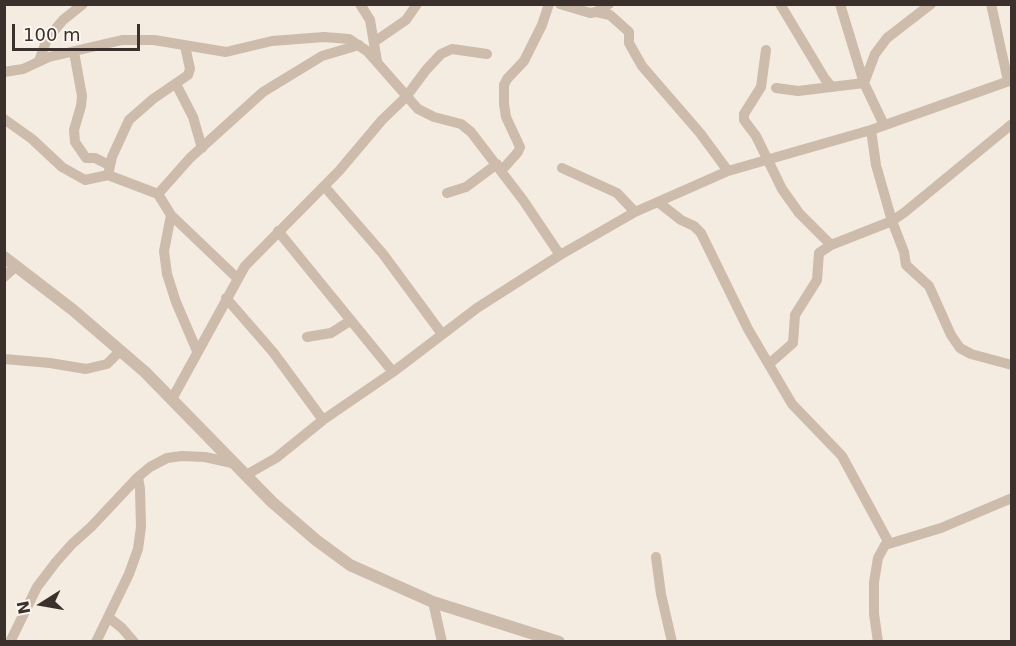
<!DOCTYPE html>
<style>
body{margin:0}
#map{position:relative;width:1016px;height:646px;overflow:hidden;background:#f4ebe1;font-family:"DejaVu Sans",sans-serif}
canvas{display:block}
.frame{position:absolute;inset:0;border:6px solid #3b302b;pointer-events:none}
.north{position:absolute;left:12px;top:574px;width:60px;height:60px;-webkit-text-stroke:4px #fbf5ee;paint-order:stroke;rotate:259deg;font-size:16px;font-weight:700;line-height:24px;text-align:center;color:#3b302b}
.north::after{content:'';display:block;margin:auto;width:21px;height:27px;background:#3b302b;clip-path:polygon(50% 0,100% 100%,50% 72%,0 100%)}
.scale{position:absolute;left:12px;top:24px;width:128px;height:27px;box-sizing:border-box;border:3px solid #3b302b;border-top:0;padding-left:8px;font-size:18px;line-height:21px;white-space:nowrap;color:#3b302b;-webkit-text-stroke:4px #fbf5ee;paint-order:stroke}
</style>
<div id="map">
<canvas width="1016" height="646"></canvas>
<div class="frame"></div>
<div class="north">N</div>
<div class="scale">100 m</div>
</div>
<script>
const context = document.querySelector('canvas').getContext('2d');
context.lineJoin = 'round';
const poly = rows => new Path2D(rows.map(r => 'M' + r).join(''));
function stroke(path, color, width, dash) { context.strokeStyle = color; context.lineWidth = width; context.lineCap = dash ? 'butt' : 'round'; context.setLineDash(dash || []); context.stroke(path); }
stroke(poly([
 [360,4,370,20,377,61],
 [560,4,590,13,596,12,609,4],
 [780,4,825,79,832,87],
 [840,4,864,83,884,125],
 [991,4,1008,81],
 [596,12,610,15,629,32,629,43,642,66,700,133,728,171],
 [374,42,406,20,417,4],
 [766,50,761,87,744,114,744,120,756,136,782,189,799,213,831,245,892,221,905,212,1012,124],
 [74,52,82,96,81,106,74,130,75,142,86,158,95,158,109,165],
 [39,61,47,39,63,20,83,4],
 [4,72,23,69,49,57,122,40,154,40,226,52,272,41,324,37,349,39,367,51,418,109,434,117,461,124,471,132,523,200,560,255],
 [176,84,193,117,202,148],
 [776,88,798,91,864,83,875,54,887,38,931,4],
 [4,119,32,139,62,167,85,180,108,175,158,194,171,215,237,278],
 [871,130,876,165,892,221,904,252,906,265,929,286,951,335,960,348,971,354,1012,365],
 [562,168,617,193,635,212],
 [502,170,518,152,520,147,506,117,504,104,504,85,507,79,524,61,542,25,549,4],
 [108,175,112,157,129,120,153,99,188,75,190,69,185,46],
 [324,186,383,254,442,334],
 [447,193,466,187,497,164],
 [158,194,190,158,263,92,322,56,359,45],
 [658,202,681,220,694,226,701,233,748,329,792,404,842,456,889,543],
 [171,215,164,251,167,274,176,302,197,351],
 [278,231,393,372],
 [4,277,16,266],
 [226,298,273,352,323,420],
 [307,337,331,333,350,321],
 [4,359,50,363,86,369,107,364,120,351],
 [769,364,793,343,795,315,817,280,819,253,831,245],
 [172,399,245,266,339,171,382,120,406,97,426,70,441,54,452,49,487,54],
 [246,475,276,458,323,420,393,372,477,308,560,255,635,212,728,171,871,130,1012,80],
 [656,557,661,594,672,642],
 [433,602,442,642],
 [108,617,122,628,134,642],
 [10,642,37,587,56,562,72,544,91,527,138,477,150,467,167,458,182,456,205,457,232,463],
 [96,642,129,574,138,549,141,527,140,489,138,477],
 [878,642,874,614,874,582,878,558,885,545,941,528,1012,498]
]), '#cdbbac', 10);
stroke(poly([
 [4,257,73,310,145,372,272,502,316,540,350,565,433,602,559,642]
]), '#cdbbac', 12);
</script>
